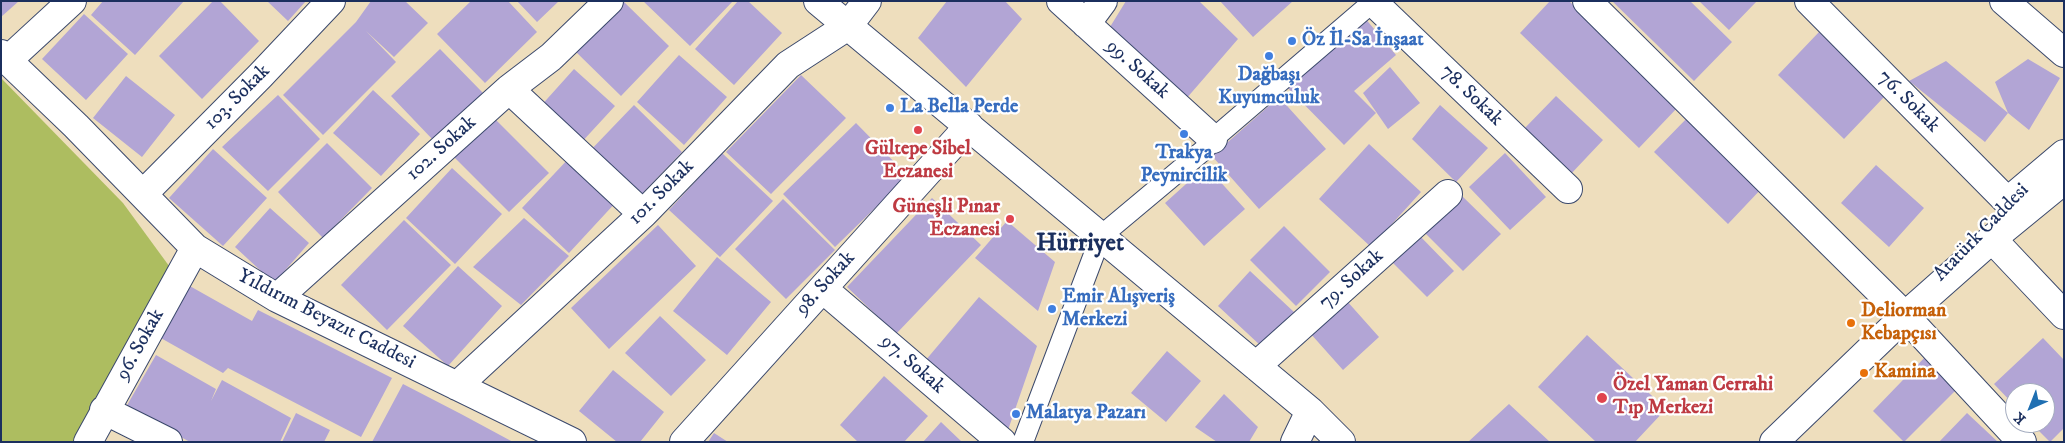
<!DOCTYPE html>
<meta charset="utf-8">
<style>
body{margin:0}
#map{position:relative;width:2065px;height:443px;overflow:hidden;background:#eedebd;font-family:"IM FELL DW Pica",serif}
canvas{display:block}
.frame{position:absolute;inset:0;border:2px solid #1b2f5e;pointer-events:none}
.north{position:absolute;left:2005px;top:383px;width:50px;height:50px;box-sizing:border-box;background:#fff;border:1px solid #a4acbf;border-radius:50%;rotate:224deg;font-size:14px;font-weight:700;line-height:20px;text-align:center;color:#1b2f5e}
.north::after{content:'';display:block;margin:auto;width:18px;height:22px;background:#1f6fb2;clip-path:polygon(50% 0,100% 100%,50% 72%,0 100%)}
</style>
<div id="map">
<canvas width="2065" height="443"></canvas>
<div class="frame"></div>
<div class="north">K</div>
</div>
<script>
const context = document.querySelector('canvas').getContext('2d');
context.lineJoin = 'round';
function fillPath(path, color) { context.fillStyle = color; context.fill(path, 'evenodd'); }
const poly = rows => new Path2D(rows.map(r => 'M' + r).join(''));
function stroke(path, color, width, dash) { context.strokeStyle = color; context.lineWidth = width; context.lineCap = dash ? 'butt' : 'round'; context.setLineDash(dash || []); context.stroke(path); }
function write(font, color, halo, rows, align = 'center') {
  context.font = font + ' "IM FELL DW Pica",serif'; context.lineWidth = 4.5; context.setLineDash([]); context.textBaseline = 'middle'; context.strokeStyle = halo; context.fillStyle = color; for (const [text, x, y, turn = 0] of rows) {
    context.save(); context.translate(x, y); context.rotate((+turn || 0) * Math.PI / 180); context.textAlign = isNaN(turn) ? turn : align; if (halo) context.strokeText(text, 0, 0); context.fillText(text, 0, 0); context.restore();
  }
}
fillPath(poly([
 [1,78,123,203,172,270,74,442,1,442]
]), '#adbd60');
fillPath(poly([
 [1,1,19,1,1,17],
 [103,1,184,1,135,55,91,15],
 [213,1,220,1,259,41,202,99,159,56],
 [267,1,306,1,288,21],
 [371,1,405,1,428,23,394,57,366,31,396,62,323,135,283,95,356,22],
 [471,1,508,1,537,32,485,83,437,34],
 [517,1,559,1,537,22],
 [623,1,669,46,621,96,575,51],
 [643,1,733,1,690,46],
 [738,1,748,1,782,33,734,85,695,49],
 [947,1,1005,1,1022,19,966,87,918,38],
 [1126,1,1199,1,1238,39,1179,107,1110,27],
 [1220,1,1293,1,1253,37],
 [1550,1,1569,1,1678,107,1639,148,1520,33],
 [1612,1,1690,1,1732,42,1694,81],
 [1699,1,1757,1,1729,30],
 [84,14,128,54,86,100,42,59],
 [1364,17,1396,55,1354,91,1376,113,1344,145,1285,85],
 [1819,32,1885,96,1844,139,1778,75],
 [440,49,483,93,434,141,391,96],
 [679,55,727,97,684,145,637,102],
 [2028,59,2060,78,2029,130,2008,113,1985,142,1909,81,1946,61,2008,113,1995,82],
 [1390,67,1420,103,1388,129,1363,93],
 [574,69,615,106,579,145,539,108],
 [801,75,846,118,771,194,726,152],
 [126,76,175,115,142,157,93,118],
 [373,90,420,134,381,176,333,133],
 [278,95,320,139,268,191,222,147],
 [1556,96,1603,140,1569,176,1522,131],
 [1279,97,1326,149,1259,209,1212,156],
 [634,105,682,152,635,201,586,155],
 [1440,105,1488,148,1456,182,1412,139],
 [1689,116,1763,187,1728,224,1654,152],
 [493,117,549,173,509,212,454,157],
 [856,123,908,176,835,247,783,194],
 [327,143,372,188,323,238,278,192],
 [1369,144,1421,192,1371,247,1319,199],
 [213,149,267,198,223,246,169,198],
 [722,153,773,201,720,257,669,210],
 [1505,153,1546,197,1510,230,1469,187],
 [571,156,618,200,569,253,522,208],
 [1876,165,1924,208,1889,247,1841,203],
 [1206,166,1245,209,1204,246,1165,203],
 [452,168,502,214,455,264,406,218],
 [1462,196,1501,234,1463,271,1425,233],
 [932,198,981,245,896,334,847,287],
 [783,199,835,250,786,299,735,249],
 [270,208,309,243,274,283,235,247],
 [524,218,569,256,521,305,473,267],
 [404,220,451,265,387,330,341,285],
 [1007,221,1055,262,1038,311,975,258],
 [658,225,696,266,609,349,571,308],
 [1284,226,1330,272,1296,306,1250,260],
 [1418,234,1454,271,1427,297,1390,260],
 [717,257,771,302,727,355,673,311],
 [458,266,502,306,448,366,403,326],
 [1250,271,1294,312,1261,346,1218,306],
 [188,285,252,321,258,310,392,378,361,437,228,368,223,373,159,337],
 [979,297,1037,346,1008,430,925,361],
 [1346,300,1379,337,1343,370,1310,333],
 [660,316,706,360,671,396,625,353],
 [1587,335,1666,409,1635,442,1596,442,1538,387],
 [2043,338,2064,360,2064,428,2050,442,2031,423,2045,423,2045,393,2015,393,2015,406,1994,384],
 [1167,351,1201,381,1166,422,1131,393],
 [1929,353,1961,385,1904,442,1873,411],
 [156,355,216,389,211,401,222,380,291,418,280,442,190,442,126,407],
 [613,370,664,412,640,442,617,442,579,411],
 [884,376,928,416,904,442,858,442,840,425],
 [403,384,461,414,513,442,372,442],
 [1224,394,1258,427,1249,442,1217,442,1195,427],
 [1509,404,1550,442,1468,442],
 [296,413,330,430,324,442,282,442],
 [1967,413,1998,442,1939,442],
 [941,422,962,442,923,442],
 [714,433,728,442,708,442]
]), '#b2a5d5');
const pedestrian = poly([
 [1023,442,1101,236,1205,149,1213,139,1374,1]
]);
const minor = poly([
 [818,1,1310,411,1341,442],
 [1061,1,1213,139],
 [1587,1,1905,316,2022,442],
 [1809,1,2007,201],
 [2004,1,2064,53],
 [1373,2,1568,189],
 [1086,24,1103,1],
 [1,54,76,126,195,248,277,298,572,442],
 [8,60,72,1],
 [509,89,643,214],
 [143,194,260,76,331,1],
 [1992,239,2064,315],
 [823,289,1002,442],
 [277,298,509,89,551,57,609,1],
 [1256,366,1448,194],
 [457,386,643,214,788,65,848,26,867,1],
 [104,410,168,442],
 [88,442,195,248],
 [684,442,969,126],
 [1295,442,1310,411]
]);
const tertiary = poly([
 [2013,197,2064,154],
 [1774,442,1905,316,1992,239,2064,180]
]);
stroke(pedestrian, '#3b496c', 22);
stroke(minor, '#3b496c', 30);
stroke(tertiary, '#3b496c', 30);
stroke(pedestrian, '#fff', 20);
stroke(minor, '#fff', 28);
stroke(tertiary, '#fff', 28);
for (const [x, y, r, color] of [
 [1292,41,5,"#3f7fe0"],
 [1269,56,5,"#3f7fe0"],
 [890,108,5,"#3f7fe0"],
 [918,130,5,"#e0444e"],
 [1184,134,5,"#3f7fe0"],
 [1010,219,5,"#e0444e"],
 [1052,309,5,"#3f7fe0"],
 [1851,323,5,"#e8710a"],
 [1864,373,5,"#e8710a"],
 [1602,398,6,"#e0444e"],
 [1016,414,5,"#3f7fe0"]
]) { const dot = new Path2D(); dot.arc(x, y, r, 0, 2 * Math.PI); context.fillStyle = color; context.fill(dot); stroke(dot, '#fff', 2); }
write('bold 20px', '#366cbe', '#fff', [
 ["Öz İl-Sa İnşaat",1302,41],
 ["Dağbaşı",1269,76,"center"],
 ["Kuyumculuk",1269,99,"center"],
 ["La Bella Perde",900,108],
 ["Trakya",1184,154,"center"],
 ["Peynircilik",1184,177,"center"],
 ["Emir Alışveriş",1062,298],
 ["Merkezi",1062,321],
 ["Malatya Pazarı",1026,414]
], 'left');
write('20px', '#1b2f5e', '#fff', [
 ["99. Sokak",1137,70,42],
 ["78. Sokak",1471,96,44],
 ["103. Sokak",238,98,-45],
 ["76. Sokak",1908,102,45],
 ["102. Sokak",442,149,-42],
 ["101. Sokak",662,193,-45],
 ["Atatürk Caddesi",1982,233,-46],
 ["79. Sokak",1352,280,-42],
 ["98. Sokak",826,284,-48],
 ["Yıldırım Beyazıt Caddesi",326,320,27],
 ["96. Sokak",141,345,-61],
 ["97. Sokak",912,365,41]
]);
write('bold 20px', '#be3a42', '#fff', [
 ["Gültepe Sibel",918,150],
 ["Eczanesi",918,173],
 ["Güneşli Pınar",1000,208,"right"],
 ["Eczanesi",1000,231,"right"],
 ["Özel Yaman Cerrahi",1613,386,"left"],
 ["Tıp Merkezi",1613,409,"left"]
]);
write('bold 20px', '#c56008', '#fff', [
 ["Deliorman",1861,312],
 ["Kebapçısı",1861,335],
 ["Kamina",1874,373]
], 'left');
write('bold 25px', '#1b2f5e', '#fff', [
 ["Hürriyet",1080,245]
]);
</script>
